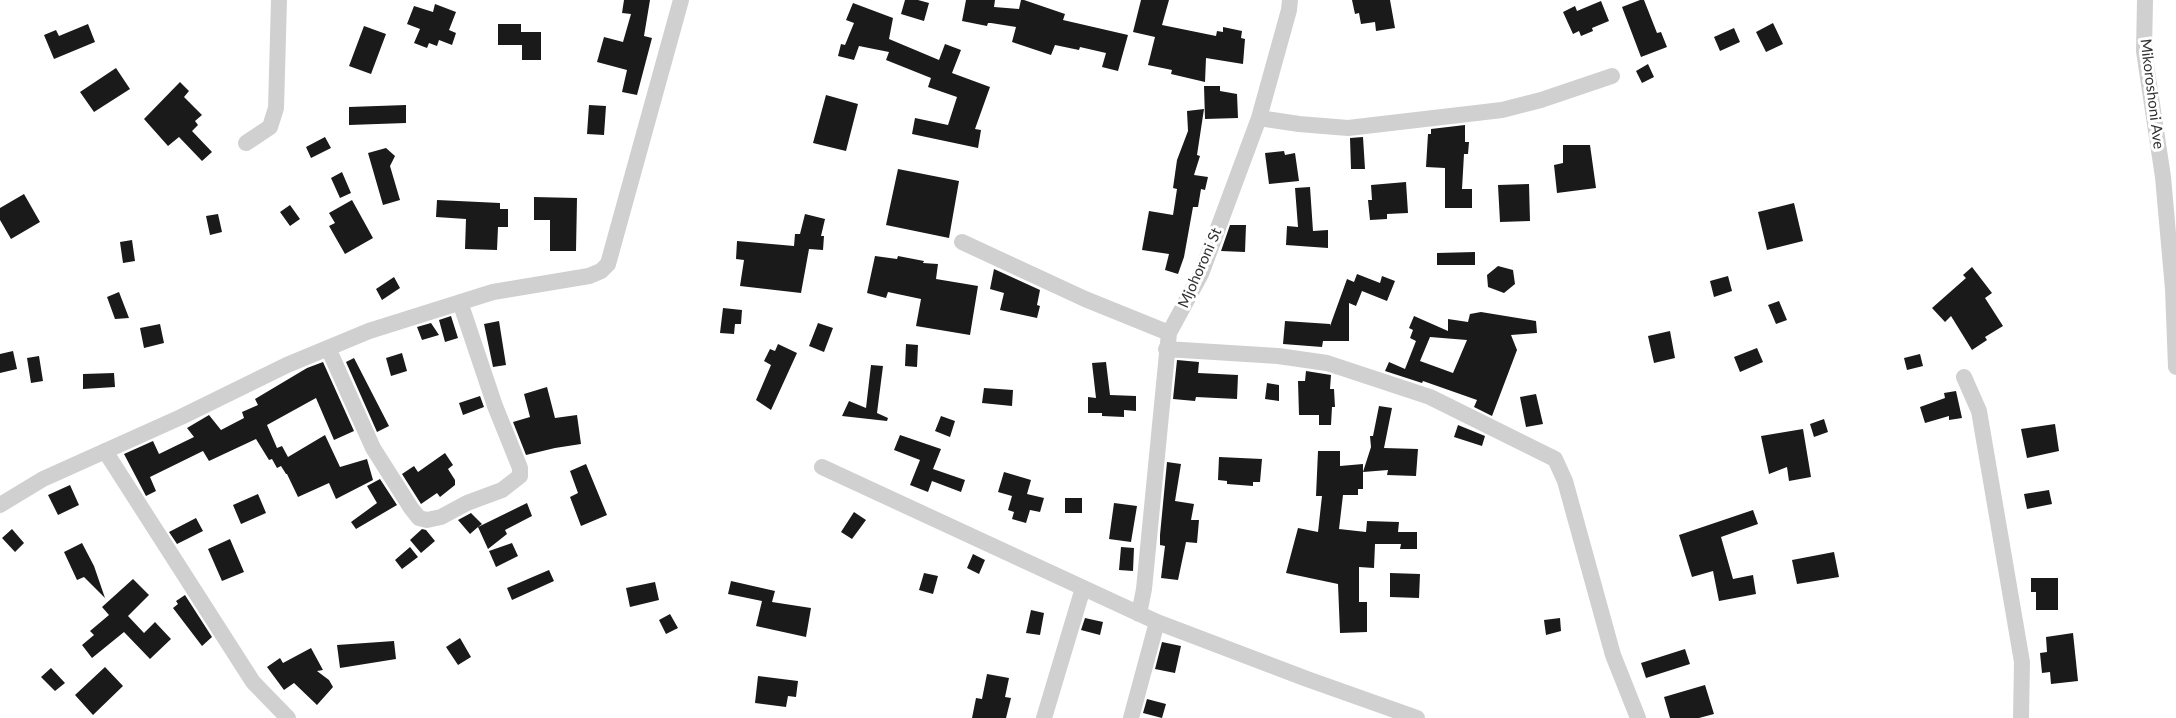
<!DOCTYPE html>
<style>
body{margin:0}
canvas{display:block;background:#fff}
</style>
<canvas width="2176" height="718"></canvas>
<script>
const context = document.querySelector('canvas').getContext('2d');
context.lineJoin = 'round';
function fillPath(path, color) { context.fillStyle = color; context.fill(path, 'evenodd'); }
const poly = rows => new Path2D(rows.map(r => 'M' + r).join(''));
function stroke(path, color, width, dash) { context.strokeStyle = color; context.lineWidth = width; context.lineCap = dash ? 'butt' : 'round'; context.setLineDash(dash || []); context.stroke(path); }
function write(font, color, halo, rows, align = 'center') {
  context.font = font + ' Lato,sans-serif'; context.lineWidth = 6; context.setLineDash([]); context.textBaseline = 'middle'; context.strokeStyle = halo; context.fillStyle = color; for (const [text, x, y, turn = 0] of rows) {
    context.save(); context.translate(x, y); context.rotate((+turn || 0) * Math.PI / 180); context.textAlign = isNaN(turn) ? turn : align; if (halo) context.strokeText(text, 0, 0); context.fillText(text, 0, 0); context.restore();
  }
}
fillPath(poly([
 [624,0,650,0,644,36,652,38,637,95,622,92,627,70,597,62,604,37,623,42,631,14,622,13],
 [905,0,918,0,929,3,924,21,901,14],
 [966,0,995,0,994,7,1019,9,1021,0,1024,0,1065,14,1063,20,1128,35,1118,71,1102,67,1106,53,1080,47,1079,50,1055,45,1051,55,1012,42,1016,27,991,23,988,23,987,26,962,21],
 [1141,0,1169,0,1162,25,1216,36,1217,31,1223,32,1223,27,1242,31,1241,38,1245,39,1243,64,1206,58,1205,82,1171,74,1172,70,1148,65,1155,37,1133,32],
 [1352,0,1390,0,1395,28,1376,31,1375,22,1361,24,1359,13,1355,14],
 [1640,0,1644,0,1657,33,1661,32,1667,47,1641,57,1622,7],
 [1601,1,1609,21,1592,28,1593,31,1581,36,1579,31,1573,34,1563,12,1575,6,1577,11],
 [853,3,893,18,889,39,939,60,945,44,961,50,952,73,990,87,975,129,981,130,978,148,912,134,915,118,948,125,957,97,928,87,931,78,886,60,889,52,859,46,854,60,838,56,841,44,845,45,854,23,846,20],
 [435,4,456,12,449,30,456,33,452,45,439,40,437,46,429,43,427,48,414,43,420,29,407,24,414,6,433,12],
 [1773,23,1783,44,1766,52,1756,32],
 [88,24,95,42,54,59,44,35,56,30,59,36],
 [498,24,521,24,521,32,541,32,541,60,522,60,522,45,498,45],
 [364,26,386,34,371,74,349,66],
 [1734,28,1740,42,1720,51,1714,37],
 [1648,64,1654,77,1642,83,1636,71],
 [116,68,130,89,94,112,80,92],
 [180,82,189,91,184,97,202,115,195,121,198,125,192,131,212,152,202,161,179,137,168,146,144,119],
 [1204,86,1220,86,1220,91,1237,94,1238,118,1205,119],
 [826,95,858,104,846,151,813,143],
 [406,105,406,123,349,125,349,107],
 [589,105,606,106,604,135,587,134],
 [1204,109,1197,155,1200,156,1194,175,1208,177,1205,190,1201,189,1198,207,1193,207,1184,257,1178,274,1165,270,1169,254,1142,250,1149,211,1173,215,1177,189,1173,188,1177,160,1188,131,1187,111],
 [1465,125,1465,142,1469,142,1468,154,1464,154,1462,189,1472,189,1472,208,1445,208,1445,168,1426,167,1428,134,1431,134,1431,129],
 [325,137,331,148,311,158,306,147],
 [1363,137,1365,169,1351,169,1350,138],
 [1563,145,1590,145,1596,188,1557,193,1554,165,1563,163],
 [386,148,395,156,390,166,400,200,383,205,368,153],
 [1284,151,1285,155,1295,153,1299,181,1269,184,1265,153],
 [898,169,959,181,949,238,886,225],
 [342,172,351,193,340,198,331,178],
 [1406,182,1408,213,1387,214,1387,219,1370,220,1368,200,1372,200,1371,185],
 [1529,184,1530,221,1500,222,1498,185],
 [1310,187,1313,231,1328,230,1328,248,1286,245,1287,226,1298,227,1295,188],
 [24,194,40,222,11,239,0,220,0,208],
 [534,197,577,198,576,251,550,251,550,220,534,220],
 [352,200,373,238,345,254,329,226,335,223,329,213],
 [437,200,500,203,500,209,508,209,508,227,498,227,497,250,465,249,466,219,436,217],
 [1794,203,1803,241,1767,250,1758,212],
 [290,205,300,219,290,226,280,212],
 [218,214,222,232,210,235,206,216],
 [805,214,825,219,821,236,824,236,823,250,809,249,801,293,740,286,744,260,736,259,737,241,794,246,795,234,800,234],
 [1230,225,1246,225,1245,252,1221,251],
 [132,240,135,261,123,263,120,242],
 [1475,252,1475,265,1437,265,1437,253],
 [875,256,897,259,898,256,924,261,923,263,938,264,936,279,978,286,970,335,916,326,921,299,888,292,886,298,867,293],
 [1498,266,1513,270,1515,284,1504,293,1488,287,1487,275],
 [1972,267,1992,293,1985,298,2003,326,1985,337,1987,340,1972,350,1951,316,1945,322,1932,308,1966,278,1963,275],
 [994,269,1040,290,1037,305,1040,306,1037,318,1000,310,1004,293,990,289],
 [1357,274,1380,283,1382,276,1395,281,1387,301,1362,291,1356,306,1349,303,1349,341,1323,341,1322,347,1283,344,1285,321,1330,324,1330,326,1347,279,1354,282],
 [1728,276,1732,291,1714,297,1710,281],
 [394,277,400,288,382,300,376,289],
 [119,292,129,318,115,319,107,297],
 [1779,301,1787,320,1776,324,1768,305],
 [723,308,742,310,741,324,735,324,734,334,720,333],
 [1481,312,1536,321,1537,333,1511,335,1517,350,1492,416,1474,407,1477,400,1423,381,1422,383,1385,371,1389,362,1405,369,1416,341,1410,338,1413,330,1409,328,1414,316,1448,331,1448,319,1468,322,1470,314],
 [1430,337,1467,340,1453,373,1420,361],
 [451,316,458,338,445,342,439,320],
 [499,321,506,365,493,367,484,324],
 [431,323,439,335,422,340,417,327],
 [818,323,833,328,824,352,809,346],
 [160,324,164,343,144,348,140,328],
 [1670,331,1675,358,1654,363,1648,336],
 [778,344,797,353,771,410,756,400,771,365,764,361,770,349,775,351],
 [906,344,918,345,917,367,905,366],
 [1757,348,1763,362,1740,372,1734,357],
 [13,351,17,369,0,373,0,354],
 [402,353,407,371,391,376,386,358],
 [1920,354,1923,366,1907,370,1904,358],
 [39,356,43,381,31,383,27,358],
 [354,358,389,426,377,432,346,362],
 [1177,360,1199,362,1198,373,1238,375,1237,399,1196,397,1195,401,1173,399],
 [323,362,354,431,334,440,316,398,267,425,277,448,282,446,288,457,325,435,340,467,367,459,373,480,336,499,329,483,298,497,287,474,286,474,281,466,277,468,272,459,269,460,256,439,209,461,203,451,150,477,156,491,146,496,124,454,153,441,159,454,194,437,187,428,209,415,221,430,244,418,242,412,258,405,255,399,307,368],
 [1106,362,1110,395,1136,396,1136,411,1124,410,1124,417,1102,416,1102,413,1088,413,1088,397,1096,398,1092,363],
 [871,365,883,366,877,413,888,418,887,421,842,416,849,401,866,408],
 [1306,371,1331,375,1330,389,1334,389,1335,407,1332,407,1331,425,1319,425,1319,415,1299,415,1298,381,1305,381],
 [114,373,115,387,83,389,83,374],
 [1267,383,1279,385,1279,401,1265,399],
 [547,387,555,418,577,415,581,444,555,448,526,455,513,422,530,417,524,394],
 [984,388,1013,390,1012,406,982,403],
 [1956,391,1962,418,1949,420,1949,416,1925,423,1920,407,1945,398,1944,393],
 [1536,394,1543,424,1526,427,1520,397],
 [480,396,484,407,463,415,459,403],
 [1379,406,1392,408,1384,448,1418,449,1416,476,1387,475,1388,470,1363,472,1363,489,1358,489,1358,495,1343,495,1339,529,1366,532,1367,521,1399,522,1398,532,1417,532,1417,549,1400,549,1401,544,1375,544,1374,568,1359,567,1359,602,1367,602,1367,632,1340,633,1338,584,1286,573,1298,528,1318,532,1322,496,1316,496,1318,451,1340,451,1340,466,1363,464,1363,472,1371,447,1370,436,1373,436],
 [941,416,955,421,950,437,935,431],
 [1824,419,1828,432,1814,437,1810,424],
 [2055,424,2059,451,2027,458,2021,429],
 [1458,425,1485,436,1482,446,1454,437],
 [1803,429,1811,477,1789,481,1787,467,1769,474,1761,436],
 [900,435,941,449,933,469,965,480,961,492,932,481,928,492,910,485,920,460,894,450],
 [445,453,453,465,448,469,455,480,455,485,440,497,437,493,421,504,402,474,414,466,418,472],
 [1219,457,1262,459,1260,482,1253,482,1253,486,1227,484,1227,481,1218,480],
 [1167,462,1181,464,1175,501,1194,504,1191,520,1199,520,1197,543,1186,542,1178,580,1161,578,1165,546,1160,545,1160,535],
 [586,464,607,515,581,526,570,497,578,493,570,471],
 [1004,472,1031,480,1027,494,1044,498,1040,512,1030,510,1026,523,1012,519,1014,512,1008,510,1012,496,998,492],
 [380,479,397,505,356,529,351,522,377,503,367,486],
 [70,485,79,505,58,515,48,495],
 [2049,490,2052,504,2027,509,2024,494],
 [258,494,266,513,241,524,233,505],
 [1065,498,1082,498,1082,513,1065,513],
 [527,503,532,516,505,530,507,534,488,549,478,527,470,534,458,520,471,513,482,524,478,527],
 [1114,503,1137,506,1131,542,1109,539],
 [1753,510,1758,524,1721,537,1733,579,1753,575,1756,594,1719,601,1713,571,1692,577,1679,535],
 [854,512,866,520,852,539,841,532],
 [196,518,203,531,177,544,169,532],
 [12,529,24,543,15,552,2,538],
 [422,529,426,530,435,541,421,553,410,540],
 [230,539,244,572,222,581,208,549],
 [82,543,94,566,105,598,84,577,77,580,64,552],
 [512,543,518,556,496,567,489,551],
 [410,547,418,557,402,569,395,560],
 [1121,547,1134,548,1133,571,1119,570],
 [1834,552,1839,577,1797,584,1792,560],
 [973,554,985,560,979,574,967,568],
 [549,570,554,581,512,600,507,588],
 [924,573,938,576,933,594,919,590],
 [1390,573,1420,574,1419,598,1390,597],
 [2031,578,2058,578,2058,610,2036,610,2036,592,2031,592],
 [133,579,149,595,128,616,144,633,155,622,171,639,150,659,124,632,92,658,82,645,94,635,90,631,109,615,102,607],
 [731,581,775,591,772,602,811,608,806,637,756,626,762,601,728,594],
 [655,582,659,600,630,607,626,588],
 [185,595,212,637,202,646,173,608,178,604,176,601],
 [1031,610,1044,613,1040,635,1026,633],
 [670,614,678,628,666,634,659,620],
 [1085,618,1103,622,1100,635,1081,630],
 [1560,618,1561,631,1546,635,1544,620],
 [2073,633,2078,681,2051,684,2050,672,2042,673,2040,653,2047,652,2046,637],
 [460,638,471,657,458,665,446,647],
 [394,641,396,659,340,668,337,645],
 [1162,642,1181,646,1175,673,1155,669],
 [311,648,323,670,317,671,329,680,333,687,317,705,294,683,284,690,267,667,280,658,283,663],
 [1685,649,1690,664,1646,678,1641,663],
 [105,667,123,686,93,715,75,695],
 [51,668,65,683,55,691,41,677],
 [987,674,1009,678,1005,697,1011,698,1006,718,972,718,976,698,982,699],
 [758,676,798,681,796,697,788,696,786,707,755,703],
 [1705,685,1714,714,1699,718,1670,718,1664,697],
 [1147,699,1166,704,1162,718,1143,713]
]), '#1a1a1a');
stroke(poly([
 [2145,0,2144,51,2163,177,2173,289,2176,367],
 [1259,118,1299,124,1348,128,1502,110,1541,100,1612,76],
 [246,143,270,127,276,108,279,0],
 [962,242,1085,299,1169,333],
 [328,348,373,448,411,508,419,518,427,520,441,517,467,503,502,490,520,476,520,468,495,406,460,302],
 [1166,349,1278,356,1327,363,1430,397,1555,459,1565,481,1613,655,1638,718],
 [1964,377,1979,411,2022,662,2021,718],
 [105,451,253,682,288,718],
 [822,467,1157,622,1307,679,1417,718],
 [0,505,43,479,181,417,287,365,369,331,493,292,589,276,601,271,608,264,681,0],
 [1139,614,1144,589,1169,333,1201,274,1259,118,1289,10,1290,0],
 [1044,718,1083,588],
 [1131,718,1157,622]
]), '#d0d0d0', 16);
write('15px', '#333', '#fff', [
 ["Mikoroshoni Ave",2152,94,83],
 ["Mjohoroni St",1200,268,-66]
]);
</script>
